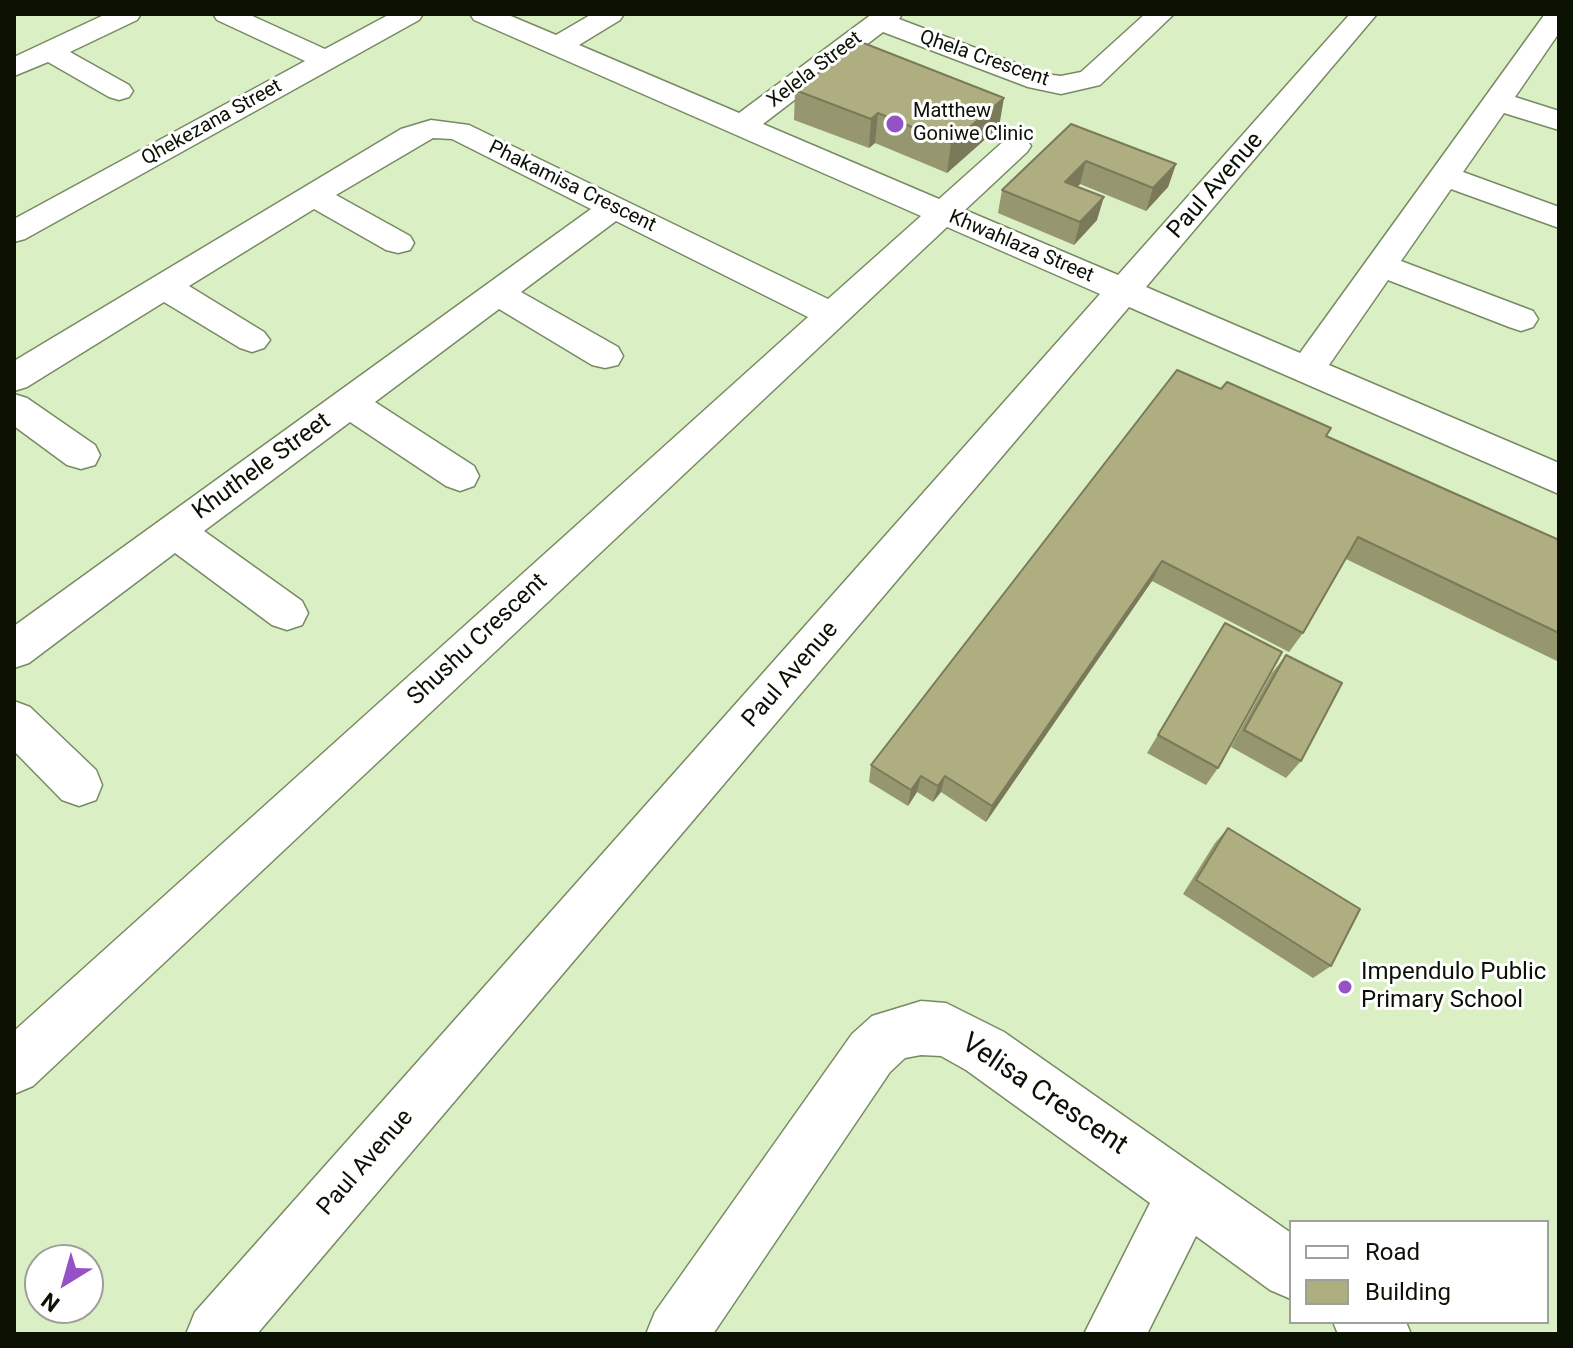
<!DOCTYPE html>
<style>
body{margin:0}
#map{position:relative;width:1573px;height:1348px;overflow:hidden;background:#daefc4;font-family:Roboto,sans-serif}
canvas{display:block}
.frame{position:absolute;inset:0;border:16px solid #0b1204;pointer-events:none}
.legend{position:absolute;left:1289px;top:1220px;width:260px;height:104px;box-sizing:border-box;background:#fff;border:2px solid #9da09b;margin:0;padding:10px 14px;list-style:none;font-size:24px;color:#0b1204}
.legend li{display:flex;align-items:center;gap:16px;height:40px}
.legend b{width:40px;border:2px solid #9da09b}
.north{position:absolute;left:24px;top:1244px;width:80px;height:80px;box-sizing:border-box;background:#fff;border:2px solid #9da09b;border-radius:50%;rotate:217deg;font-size:22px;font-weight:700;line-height:32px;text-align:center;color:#0b1204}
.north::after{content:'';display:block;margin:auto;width:28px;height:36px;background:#9552c6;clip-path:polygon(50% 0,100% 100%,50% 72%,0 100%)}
</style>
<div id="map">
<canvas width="1573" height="1348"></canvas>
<div class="frame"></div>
<ul class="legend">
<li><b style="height:10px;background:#fff"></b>Road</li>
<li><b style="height:22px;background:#aeae81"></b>Building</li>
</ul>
<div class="north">N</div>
</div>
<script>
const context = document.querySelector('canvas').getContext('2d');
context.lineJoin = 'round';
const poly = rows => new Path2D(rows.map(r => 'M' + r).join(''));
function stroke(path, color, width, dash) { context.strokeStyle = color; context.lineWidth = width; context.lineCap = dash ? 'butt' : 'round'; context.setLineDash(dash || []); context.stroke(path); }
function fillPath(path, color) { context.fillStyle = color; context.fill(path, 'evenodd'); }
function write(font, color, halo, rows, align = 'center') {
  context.font = font + ' Roboto,sans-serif'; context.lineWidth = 6; context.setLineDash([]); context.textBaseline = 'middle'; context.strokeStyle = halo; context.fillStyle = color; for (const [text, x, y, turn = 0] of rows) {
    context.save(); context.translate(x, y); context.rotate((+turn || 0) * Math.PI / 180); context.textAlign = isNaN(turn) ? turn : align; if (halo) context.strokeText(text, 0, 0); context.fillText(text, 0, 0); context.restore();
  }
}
const minor = poly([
 [106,14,141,14,137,20,70,52,129,85,133,91,129,97,119,100,109,97,48,62,14,76,14,57,106,14],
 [213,14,248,14,325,49,390,14,423,14,419,20,25,239,14,242,14,219,305,61,217,20,213,14],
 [470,14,506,14,556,35,592,14,624,14,620,20,579,45,739,113,872,14,902,14,899,19,1044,74,1061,76,1081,72,1145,14,1174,14,1100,85,1061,94,1028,87,883,32,763,124,939,199,1005,140,1016,137,1027,140,1031,146,1027,152,965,210,1118,275,1350,14,1377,14,1146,287,1300,353,1545,14,1559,14,1559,33,1515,97,1559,111,1559,130,1504,113,1463,172,1559,207,1559,228,1451,189,1401,261,1533,311,1538,319,1533,327,1521,331,1509,327,1388,280,1329,365,1559,463,1559,494,1129,307,257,1334,186,1334,195,1312,1100,294,947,227,33,1086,14,1094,14,1031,808,317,616,221,521,292,618,347,623,356,618,365,605,368,592,365,499,309,375,402,474,466,479,476,474,486,460,491,446,486,350,422,204,531,302,601,308,613,302,625,287,630,272,625,175,553,29,663,14,668,14,626,591,209,452,139,433,138,336,195,410,236,414,243,410,250,398,253,386,250,314,209,189,286,264,332,270,340,264,348,252,352,240,348,164,302,27,387,14,391,14,361,401,129,431,120,469,125,828,299,921,216,474,20,470,14],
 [14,394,27,398,95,445,100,455,95,465,81,469,67,465,14,426,14,394],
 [14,701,30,707,96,770,102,785,96,800,79,806,62,800,14,751,14,701],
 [921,1001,946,1003,1004,1032,1291,1233,1291,1299,1270,1290,1196,1236,1147,1334,1084,1334,1150,1203,966,1070,941,1056,921,1055,905,1058,890,1072,713,1334,646,1334,655,1312,852,1034,872,1016,921,1001],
 [1333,1322,1406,1322,1411,1334,1338,1334,1333,1322]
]);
stroke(minor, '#778a62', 3);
fillPath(minor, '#fff');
fillPath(poly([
 [795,90,999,127,947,173,875,143,869,148,794,120],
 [1071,124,1176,164,1168,187,1146,211,1080,184,1077,187,1097,220,1074,245,998,213,1002,190],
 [1326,436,1559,540,1559,662,1346,559,1303,633,1289,652,1152,581,986,822,941,792,933,802,917,792,908,806,869,782,871,765],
 [1225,623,1218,768,1206,785,1147,753],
 [1286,655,1301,761,1286,778,1231,747,1272,673],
 [1228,828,1331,966,1313,978,1183,894,1215,843]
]), '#96966f');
fillPath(poly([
 [1004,98,999,127,947,173,951,143],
 [878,113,875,143,869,148,871,119],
 [1086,161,1080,184,1059,205,1065,182],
 [1176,164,1168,187,1146,211,1153,188],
 [1104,197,1097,220,1074,245,1080,222],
 [1162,561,1152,581,986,822,992,806],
 [921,776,917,792,908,806,911,790],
 [945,776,941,792,933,802,938,786]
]), '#7a7a5a');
const building = poly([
 [861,42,1004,98,951,143,878,113,871,119,795,90,861,42],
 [1071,124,1176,164,1153,188,1086,161,1065,182,1104,197,1080,222,1002,190,1071,124],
 [1177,370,1221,389,1227,382,1331,428,1326,436,1559,540,1559,633,1358,537,1303,633,1162,561,992,806,945,776,938,786,921,776,911,790,871,765,1177,370],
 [1225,623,1282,652,1218,768,1158,735,1225,623],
 [1286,655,1342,683,1301,761,1244,730,1286,655],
 [1228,828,1360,909,1331,966,1196,880,1228,828]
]);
fillPath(building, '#aeae81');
stroke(building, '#7a7a5a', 2);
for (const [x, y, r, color] of [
 [895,124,10,"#9552c6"],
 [1345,987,8,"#9552c6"]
]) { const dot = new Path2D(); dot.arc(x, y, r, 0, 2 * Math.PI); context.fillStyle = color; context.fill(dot); stroke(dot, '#fff', 3); }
write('20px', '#0b1204', '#fff', [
 ["Qhela Crescent",984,59,19],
 ["Xelela Street",815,70,-37],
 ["Qhekezana Street",212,123,-29],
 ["Phakamisa Crescent",572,187,26],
 ["Khwahlaza Street",1021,247,23]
]);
write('20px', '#0b1204', '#fff', [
 ["Matthew",913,112],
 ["Goniwe Clinic",913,135]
], 'left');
write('24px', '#0b1204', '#fff', [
 ["Paul Avenue",1216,186,-49],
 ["Khuthele Street",262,467,-36],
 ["Shushu Crescent",478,640,-43],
 ["Paul Avenue",791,675,-49],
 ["Paul Avenue",366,1163,-49]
]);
write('24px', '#0b1204', '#fff', [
 ["Impendulo Public",1361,973],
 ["Primary School",1361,1001]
], 'left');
write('28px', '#0b1204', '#fff', [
 ["Velisa Crescent",1044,1095,34]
]);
</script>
